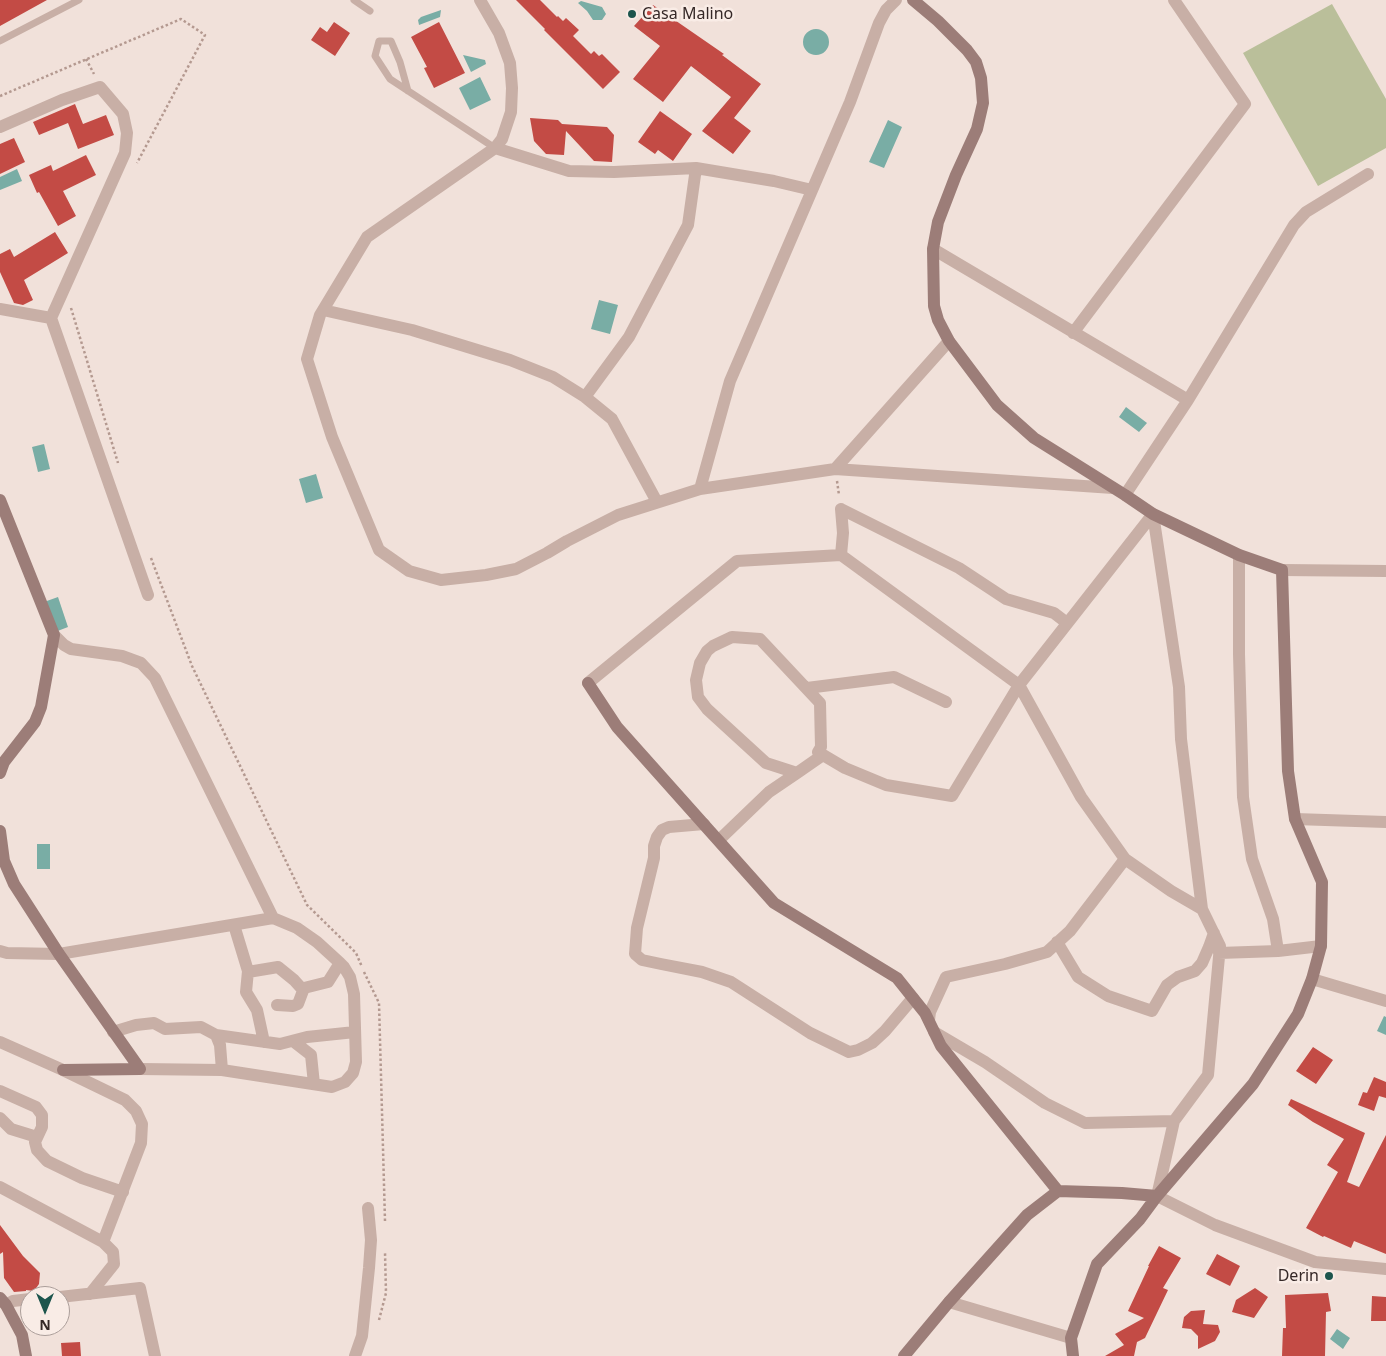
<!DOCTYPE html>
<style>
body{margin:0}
#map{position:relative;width:1386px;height:1356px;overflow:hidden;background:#f1e1da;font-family:"Noto Sans",sans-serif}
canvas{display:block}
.north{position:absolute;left:20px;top:1286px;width:50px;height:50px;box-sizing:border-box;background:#f9ece6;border:1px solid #ab9e9a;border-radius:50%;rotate:180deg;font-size:14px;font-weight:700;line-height:20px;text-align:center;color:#352827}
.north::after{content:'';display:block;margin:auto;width:18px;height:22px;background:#1d554d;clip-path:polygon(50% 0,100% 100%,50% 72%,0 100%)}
</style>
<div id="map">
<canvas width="1386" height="1356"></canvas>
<div class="north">N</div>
</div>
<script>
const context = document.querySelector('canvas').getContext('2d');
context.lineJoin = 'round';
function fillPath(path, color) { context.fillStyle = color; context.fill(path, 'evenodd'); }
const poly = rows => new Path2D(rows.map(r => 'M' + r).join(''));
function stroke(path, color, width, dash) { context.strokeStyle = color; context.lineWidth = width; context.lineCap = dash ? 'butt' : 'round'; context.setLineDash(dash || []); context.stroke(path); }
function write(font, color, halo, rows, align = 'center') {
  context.font = font + ' "Noto Sans",sans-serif'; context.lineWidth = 5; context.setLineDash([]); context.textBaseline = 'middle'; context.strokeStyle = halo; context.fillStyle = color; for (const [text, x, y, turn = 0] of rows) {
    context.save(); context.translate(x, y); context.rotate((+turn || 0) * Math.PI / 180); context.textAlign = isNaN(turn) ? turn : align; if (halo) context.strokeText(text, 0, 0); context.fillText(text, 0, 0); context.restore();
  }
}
fillPath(poly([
 [1332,4,1386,99,1386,148,1318,186,1243,53]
]), '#babf9a');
fillPath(poly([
 [581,1,602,7,606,14,602,20,593,20,587,11,578,3],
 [441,10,440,17,419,25,418,20,421,17],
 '803 42a13 13 0 1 1 26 0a13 13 0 1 1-26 0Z',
 [463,55,485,60,486,64,471,72],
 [480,77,491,100,470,110,459,88],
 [888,120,902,127,884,168,869,162],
 [17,169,22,181,0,190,0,177],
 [599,300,618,305,610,334,591,329],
 [1126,407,1147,423,1139,432,1119,417],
 [44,444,50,469,38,472,32,447],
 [316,474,323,498,306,503,299,479],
 [58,597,68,627,55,632,44,602],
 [37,844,50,844,50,869,37,869],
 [1384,1016,1386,1017,1386,1035,1377,1031],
 [1337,1329,1350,1338,1343,1349,1330,1339]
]), '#79ada5');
fillPath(poly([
 [0,0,47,0,0,26],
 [516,0,540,0,557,17,558,16,563,21,566,18,579,30,573,36,591,54,594,51,599,56,602,54,620,72,603,89,544,30,545,29],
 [653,5,724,54,722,55,761,84,734,118,751,131,733,154,702,131,731,97,691,66,663,102,633,79,660,46,634,26],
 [334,22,350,33,335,56,311,40,320,27,327,32],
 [439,22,465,73,434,88,424,68,427,67,411,37],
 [75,104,83,124,106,115,114,135,78,149,68,123,39,135,33,122],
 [660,111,692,134,673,161,658,150,655,154,638,142],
 [530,118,558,120,562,124,607,127,614,135,612,162,594,161,566,131,564,155,546,154,534,141],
 [14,138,25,162,0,174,0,144],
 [86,155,96,175,63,191,76,216,58,226,39,192,37,193,29,175,51,165,53,171],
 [55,232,68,253,24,280,33,300,23,305,14,303,0,272,0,254,10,249,14,257],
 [1313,1047,1333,1060,1316,1084,1296,1071],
 [1374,1077,1386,1082,1386,1098,1379,1096,1374,1111,1358,1105,1363,1092,1367,1093],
 [1291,1099,1365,1133,1347,1182,1359,1187,1386,1135,1386,1254,1354,1241,1351,1248,1324,1236,1323,1237,1306,1228,1338,1172,1327,1165,1344,1139,1313,1122,1288,1105],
 [0,1225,23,1256,40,1273,39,1284,34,1291,26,1290,26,1291,14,1292,4,1278,3,1252,0,1254],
 [1159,1246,1181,1258,1163,1288,1168,1290,1145,1338,1137,1342,1134,1356,1105,1356,1124,1345,1115,1334,1144,1318,1128,1311,1149,1266,1148,1266],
 [1217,1254,1240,1266,1230,1286,1206,1274],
 [1255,1288,1268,1297,1254,1318,1232,1312,1236,1300],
 [1328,1293,1331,1311,1326,1312,1325,1356,1282,1356,1283,1328,1286,1328,1285,1295],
 [1372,1296,1386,1297,1386,1321,1371,1321],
 [1205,1310,1203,1324,1218,1325,1220,1332,1215,1341,1198,1349,1198,1336,1191,1329,1182,1328,1184,1317,1191,1311],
 [80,1342,81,1356,62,1356,61,1343]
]), '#c34b45');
stroke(poly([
 [86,59,94,74],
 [0,96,181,19,205,35,137,163],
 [71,308,118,463],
 [837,481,839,495],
 [151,558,192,666,307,905,356,953,362,967],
 [364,972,379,1003,385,1221],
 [379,1320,386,1293,385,1252]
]), '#b49990', 2.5, [2.5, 2.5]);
stroke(poly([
 [354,0,370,11],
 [0,41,79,0],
 [408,91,400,62,391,41,379,41,375,56,390,79,495,148]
]), '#c8afa6', 7);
stroke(poly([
 [480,0,499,33,510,63,512,88,511,112,502,139,495,148,367,237,320,315,307,359,332,437,379,550,409,571,441,580,486,575,516,569,547,553,567,541,618,515,700,489,835,469,1113,488],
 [0,127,62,100,100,87,123,114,127,133,125,153,51,318],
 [495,148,569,171,614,172,696,168,774,181,812,190],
 [933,249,1188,400],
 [0,309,51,318,148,595],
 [323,310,412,330,510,360,553,377,585,397,612,419,657,502],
 [1073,333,1245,104,1174,0],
 [585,397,629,337,688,225,696,168],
 [835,469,949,341],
 [700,489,730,381,850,102,879,23,886,10,896,0],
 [1125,495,1188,400,1294,225,1306,212,1368,174],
 [841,509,959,568,1006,599,1054,613,1067,623],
 [841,509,843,533,841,555],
 [1239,555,1239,654,1243,797,1252,859,1273,919,1278,951],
 [1282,570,1386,571],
 [54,635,64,645,71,649,122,656,141,663,155,678,273,918,297,928,317,942,340,963,344,967,350,977,354,994,356,1062,353,1073,345,1082,332,1087,222,1070,140,1069],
 [588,683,737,561,841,555,1019,685,1081,797,1125,859,1171,891,1202,909],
 [807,688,894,677,946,702],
 [818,752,845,768,886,785,952,796,1019,685,1153,514,1179,687,1181,739,1202,909,1220,946,1208,1075,1174,1121,1157,1196,1215,1225,1315,1262,1386,1269],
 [1295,819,1386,822],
 [704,824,669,827,662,830,657,837,654,846,654,858,637,928,635,954,642,960,661,964,702,972,731,982,810,1033,849,1052,858,1050,872,1043,885,1031,913,998],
 [719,840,769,792,797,773,820,757,818,752,821,747,820,703,760,639,732,637,713,646,707,651,700,663,696,680,698,697,707,709,766,763,797,773],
 [234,925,248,971,246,992,257,1010,264,1042],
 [1057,942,1078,977,1108,996,1152,1011,1167,985,1178,977,1195,971,1202,963,1209,947,1214,933],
 [0,951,7,953,59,954,273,918],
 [1219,953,1278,951,1321,946],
 [248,972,278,967,294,980,303,990],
 [1312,979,1386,1001],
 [277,1005,293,1006,298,1004,304,988,328,982,340,963],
 [929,1020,930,1012,946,977,1005,964,1047,952,1070,931,1125,859],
 [113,1032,136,1025,154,1023,165,1029,201,1027,216,1035,280,1044,307,1037,355,1032],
 [934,1032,985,1062,1045,1103,1085,1123,1174,1121],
 [216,1035,220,1045,222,1070],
 [293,1041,311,1055,314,1084],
 [0,1042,63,1070,125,1100,136,1111,142,1124,141,1143,103,1242],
 [0,1091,36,1107,42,1115,42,1127,35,1142,37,1150,47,1161,82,1178,123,1192],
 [0,1118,11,1129,37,1137],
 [0,1187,103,1242,113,1252,114,1264,90,1294],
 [60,1297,140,1288,155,1356],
 [949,1302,1071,1338],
 [6,1305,13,1301,30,1299],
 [355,1356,362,1336,369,1268,371,1240,368,1208]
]), '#c8afa6', 12);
stroke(poly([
 [913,0,938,21,967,50,976,62,981,78,983,103,977,129,956,175,938,222,933,249,934,306,938,320,949,341,997,405,1034,438,1125,495,1153,514,1239,555,1282,570,1288,771,1295,819,1322,882,1321,946,1312,979,1298,1014,1253,1084,1157,1196,1140,1219,1097,1264,1071,1338,1073,1356],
 [0,500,54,635,41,707,35,722,4,762,0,773],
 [588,683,617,727,774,903,897,978,925,1013,941,1046,1058,1191],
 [0,831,4,861,14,884,59,954,140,1069,63,1070],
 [0,1298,6,1305,22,1335,26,1356],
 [904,1356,949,1302,1027,1215,1058,1191,1122,1193,1157,1196]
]), '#9c7d78', 12);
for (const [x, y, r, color] of [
 [632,14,5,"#1d554d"],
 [1329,1276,5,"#1d554d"]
]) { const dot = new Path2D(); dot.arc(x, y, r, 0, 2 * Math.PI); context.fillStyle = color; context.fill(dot); stroke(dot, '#f9ece6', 2); }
write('16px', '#352827', '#f9ece6', [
 ["Casa Malino",642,14],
 ["Derin",1319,1276,"right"]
], 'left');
</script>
